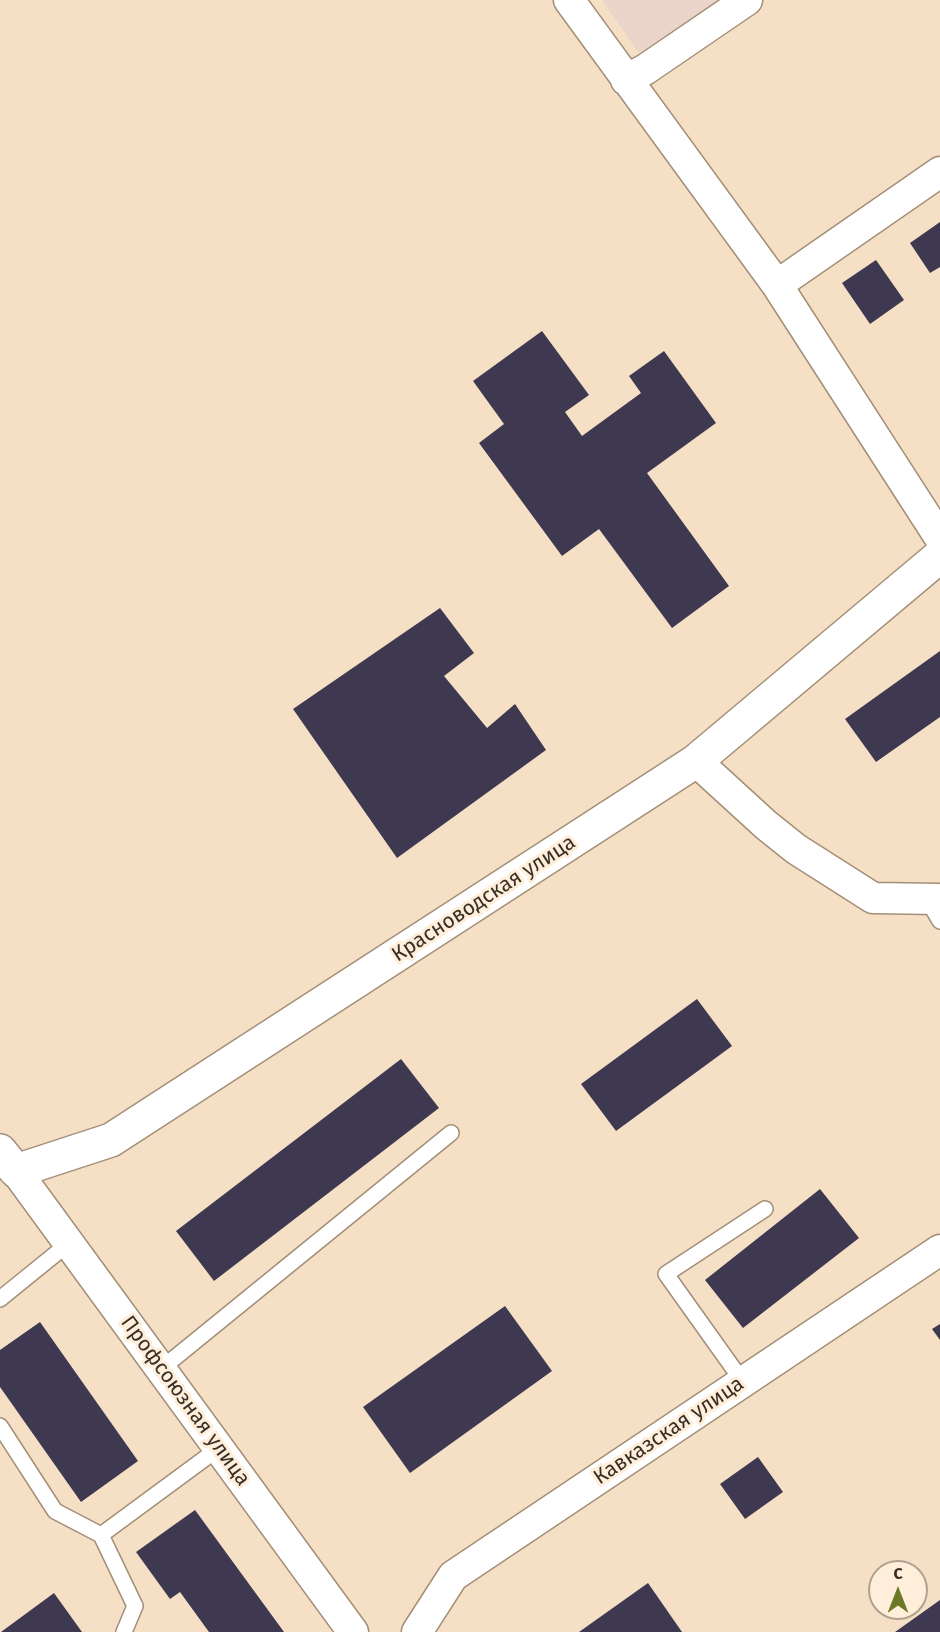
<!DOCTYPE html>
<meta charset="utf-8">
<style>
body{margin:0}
#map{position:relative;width:940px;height:1632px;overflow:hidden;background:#f5e0c6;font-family:"Fira Sans",sans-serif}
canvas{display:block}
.north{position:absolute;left:868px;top:1560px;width:60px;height:60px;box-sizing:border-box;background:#ffeed9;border:2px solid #afa291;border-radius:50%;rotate:0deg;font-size:16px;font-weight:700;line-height:24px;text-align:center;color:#383026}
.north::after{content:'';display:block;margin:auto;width:21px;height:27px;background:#6c7a27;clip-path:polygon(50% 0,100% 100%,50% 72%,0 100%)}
</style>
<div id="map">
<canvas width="940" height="1632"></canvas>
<div class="north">С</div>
</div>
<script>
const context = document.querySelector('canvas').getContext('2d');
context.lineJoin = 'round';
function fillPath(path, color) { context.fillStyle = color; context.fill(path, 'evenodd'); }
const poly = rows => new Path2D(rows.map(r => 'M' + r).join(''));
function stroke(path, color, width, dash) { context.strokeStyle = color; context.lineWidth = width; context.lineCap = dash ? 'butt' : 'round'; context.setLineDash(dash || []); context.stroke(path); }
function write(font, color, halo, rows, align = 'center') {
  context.font = font + ' "Fira Sans",sans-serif'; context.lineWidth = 6; context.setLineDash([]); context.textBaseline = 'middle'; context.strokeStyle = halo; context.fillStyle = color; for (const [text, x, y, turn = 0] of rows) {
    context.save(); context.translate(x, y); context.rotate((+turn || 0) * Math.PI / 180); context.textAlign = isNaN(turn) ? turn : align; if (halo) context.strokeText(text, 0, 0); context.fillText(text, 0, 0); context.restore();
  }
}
fillPath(poly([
 [602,0,718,0,640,55]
]), '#ebd4c9');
fillPath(poly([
 [940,222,940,267,930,273,910,243],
 [876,260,904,300,870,324,842,283],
 [542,331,589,395,565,412,582,436,641,393,629,376,664,351,716,423,647,473,729,586,672,628,599,529,562,556,479,443,504,424,473,381],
 [440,608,474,653,444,676,487,728,515,704,546,750,397,858,293,709],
 [940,651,940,717,876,762,845,719],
 [697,999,732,1046,616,1131,581,1084],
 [401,1059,439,1108,214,1281,176,1231],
 [820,1189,859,1238,743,1328,705,1280],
 [505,1306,552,1371,410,1473,363,1407],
 [40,1322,138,1461,81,1502,0,1387,0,1350],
 [940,1324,940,1340,932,1329],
 [758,1457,783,1492,745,1519,720,1484],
 [195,1510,284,1632,209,1632,180,1592,170,1599,136,1552],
 [648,1583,682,1632,579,1632],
 [54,1593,82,1632,1,1632],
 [940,1600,940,1632,895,1632]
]), '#3e3850');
const lane = poly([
 [927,899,940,921],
 [0,1299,69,1243],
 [161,1369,451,1133],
 [743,1382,666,1274,765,1209],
 [0,1426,55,1511,101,1535],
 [124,1632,135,1606,101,1535,219,1448]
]);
const street = poly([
 [569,0,777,285,940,538],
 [626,80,646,69,747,0],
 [777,285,940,172],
 [696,761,766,825,796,849,873,898,940,899],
 [16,1171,353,1632],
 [417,1632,453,1576,940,1250]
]);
const secondary = poly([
 [0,1151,16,1171,111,1140,696,761,940,556]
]);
stroke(lane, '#a38f77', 18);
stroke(street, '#a38f77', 33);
stroke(secondary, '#a38f77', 36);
stroke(lane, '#fff', 15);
stroke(street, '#fff', 30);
stroke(secondary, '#fff', 33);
write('21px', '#383026', '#ffeed9', [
 ["Красноводская улица",484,899,-33],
 ["Профсоюзная улица",185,1401,54],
 ["Кавказская улица",669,1431,-34]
]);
</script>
